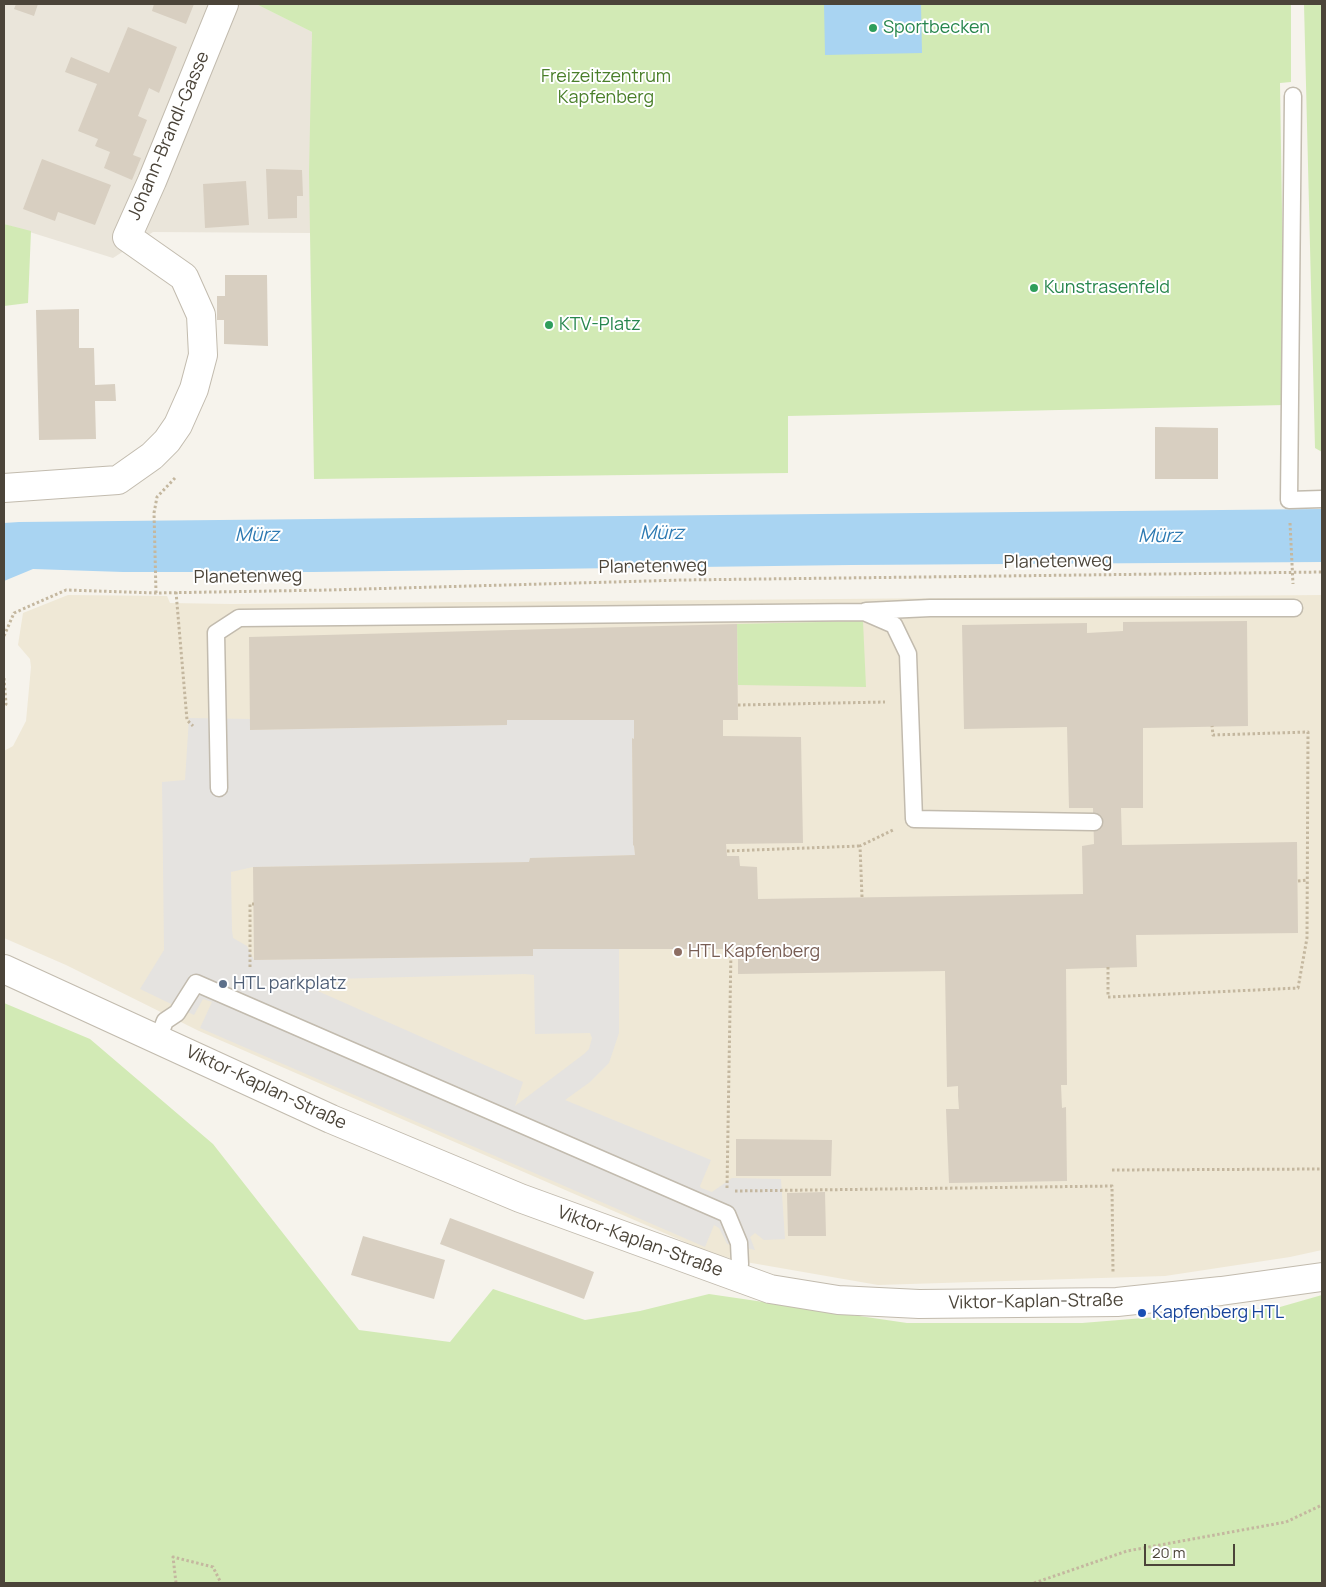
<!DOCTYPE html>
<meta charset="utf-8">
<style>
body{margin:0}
#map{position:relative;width:1326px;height:1587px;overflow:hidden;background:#f6f3ec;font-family:Manrope,sans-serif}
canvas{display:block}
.frame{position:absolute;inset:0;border:5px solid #4b4439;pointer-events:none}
.scale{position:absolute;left:1144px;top:1544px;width:91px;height:22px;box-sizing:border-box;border:2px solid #4b4439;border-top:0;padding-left:6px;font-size:15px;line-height:18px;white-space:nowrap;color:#4b4439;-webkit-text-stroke:4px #fff;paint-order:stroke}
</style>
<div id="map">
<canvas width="1326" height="1587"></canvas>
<div class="frame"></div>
<div class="scale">20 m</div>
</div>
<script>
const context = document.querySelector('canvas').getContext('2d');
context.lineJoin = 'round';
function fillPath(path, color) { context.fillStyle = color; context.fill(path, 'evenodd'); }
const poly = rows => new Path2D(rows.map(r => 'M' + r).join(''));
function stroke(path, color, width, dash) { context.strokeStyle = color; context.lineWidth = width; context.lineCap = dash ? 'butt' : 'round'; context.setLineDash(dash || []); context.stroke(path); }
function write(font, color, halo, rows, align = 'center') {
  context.font = font + ' Manrope,sans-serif'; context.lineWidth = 4; context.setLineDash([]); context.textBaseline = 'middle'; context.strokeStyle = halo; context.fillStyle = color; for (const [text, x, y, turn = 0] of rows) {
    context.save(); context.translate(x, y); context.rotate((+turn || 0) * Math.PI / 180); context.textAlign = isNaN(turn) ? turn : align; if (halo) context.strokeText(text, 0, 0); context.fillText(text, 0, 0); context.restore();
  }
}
fillPath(poly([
 [4,4,256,4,312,32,310,233,153,232,113,258,4,224]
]), '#eae5da');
fillPath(poly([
 [68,595,167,596,170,603,231,604,1322,595,1322,1250,1290,1257,1165,1276,878,1285,740,1261,708,1252,199,1031,66,965,4,938,4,751,13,746,26,721,31,667,30,659,18,645,23,613]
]), '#efe8d6');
fillPath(poly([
 [256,4,1291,4,1291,82,1280,83,1285,405,788,416,788,473,314,479,309,172,312,32],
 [1304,4,1322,4,1322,452,1315,448],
 [4,224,31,231,28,303,4,306],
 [863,621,866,687,738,685,737,624],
 [4,1003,90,1039,213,1144,359,1330,450,1342,493,1289,585,1320,640,1311,709,1294,907,1323,1082,1323,1280,1307,1322,1295,1322,1583,4,1583]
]), '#d2eab5');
fillPath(poly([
 [189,718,250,719,250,730,506,725,507,720,634,720,634,739,632,738,633,845,634,846,635,855,530,858,529,862,253,867,231,872,232,930,233,938,247,946,254,960,532,956,533,949,619,949,619,1033,609,1063,590,1082,565,1100,711,1160,700,1186,701,1188,712,1192,732,1178,781,1179,785,1239,764,1240,755,1233,750,1237,755,1250,727,1244,719,1228,714,1225,705,1247,200,1028,212,1002,203,999,194,1015,140,989,164,950,162,782,185,780],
 [525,974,534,975,535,1034,590,1033,592,1038,589,1049,584,1054,515,1106,523,1082,293,980]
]), '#e5e3e0');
fillPath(poly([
 [824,4,921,4,922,53,825,55],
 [1322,509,1322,562,851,565,313,572,123,572,33,569,4,581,4,523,19,522]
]), '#a9d4f2');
fillPath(poly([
 [16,4,38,4,34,16,14,9],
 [154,4,194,4,186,24,152,11],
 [128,27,177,47,159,93,149,88,138,116,147,120,133,155,141,158,132,180,104,168,110,152,95,146,98,139,78,131,97,84,65,72,71,57,109,73],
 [42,159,111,185,95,225,58,212,55,221,23,209],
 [266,169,302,170,303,196,297,196,297,218,268,219],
 [246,181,249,225,205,228,203,184],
 [225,275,267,275,268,346,224,344,224,320,217,320,217,296,225,296],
 [79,309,79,348,94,348,95,385,115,384,116,401,95,401,96,439,39,440,36,310],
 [1155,427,1218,428,1218,479,1155,479],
 [1247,621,1248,726,1143,728,1143,808,1121,808,1122,845,1297,842,1298,933,1136,935,1137,967,1066,969,1067,1085,1061,1085,1062,1108,1066,1107,1067,1181,949,1183,946,1109,959,1109,958,1096,958,1086,947,1087,945,971,738,974,738,949,533,949,533,956,254,960,253,867,529,862,530,858,635,855,634,846,633,845,632,738,634,739,634,720,507,720,507,725,250,730,249,637,737,624,738,720,723,720,723,736,801,737,803,843,726,844,727,856,739,856,740,866,757,867,758,899,1083,894,1082,846,1094,844,1093,808,1069,808,1067,727,964,729,962,625,1087,623,1087,633,1123,631,1123,622],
 [736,1139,832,1140,831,1176,736,1176],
 [825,1192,826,1236,788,1236,787,1193],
 [450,1218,594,1272,584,1299,440,1244],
 [363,1236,445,1260,434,1299,351,1275]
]), '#d8cfc1');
const lane = poly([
 [1293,96,1289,500,1322,499],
 [866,611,930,608,1294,608],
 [219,788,216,633,239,618,864,612,894,625,908,654,914,819,1094,822],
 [158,1039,165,1021,177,1013,196,983,727,1214,739,1243,740,1264,736,1278]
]);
const street = poly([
 [4,488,118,480,152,456,167,441,178,425,194,389,203,355,201,315,184,277,127,237,152,181,224,4],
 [4,969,331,1119,520,1198,770,1289,838,1300,919,1304,1117,1302,1221,1291,1322,1277]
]);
stroke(lane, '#c2bbae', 19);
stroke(street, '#c2bbae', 30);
stroke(poly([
 [1290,523,1293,584],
 [176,592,187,720,193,726],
 [156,593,154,513,157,497,175,478],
 [4,636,14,613,66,590,156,593,329,590,683,580,1322,572],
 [4,678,6,704,4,707],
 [738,705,885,702],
 [727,851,860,846],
 [1298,881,1307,880],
 [862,897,860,846,893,830],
 [250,967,250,904,254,904],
 [1108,967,1108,997,1298,988,1307,938,1308,732,1213,735,1212,726],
 [1112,1170,1322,1169],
 [727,1188,731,949],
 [735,1191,1112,1186,1113,1272],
 [176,1583,173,1557,213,1567,221,1583],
 [1034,1583,1127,1551,1286,1522,1322,1505]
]), '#c4b79f', 3, [2.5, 2.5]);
stroke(lane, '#fff', 16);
stroke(street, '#fff', 28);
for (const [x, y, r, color] of [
 [873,28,5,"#2e9e5b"],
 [1034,288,5,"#2e9e5b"],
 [549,325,5,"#2e9e5b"],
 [678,952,5,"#8d6e63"],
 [223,984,5,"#5c6f8a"],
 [1142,1313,5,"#1a4fb4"]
]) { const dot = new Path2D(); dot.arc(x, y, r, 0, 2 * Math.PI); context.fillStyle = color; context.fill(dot); stroke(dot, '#fff', 2); }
write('18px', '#27864d', '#fff', [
 ["Sportbecken",883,28],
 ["Kunstrasenfeld",1044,288],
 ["KTV-Platz",559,325]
], 'left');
write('18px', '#4a7f2a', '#fff', [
 ["Freizeitzentrum",606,77],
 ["Kapfenberg",606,98]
]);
write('18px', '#4b4439', '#fff', [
 ["Johann-Brandl-Gasse",169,136,-67],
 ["Planetenweg",1058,562,-1],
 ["Planetenweg",653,567,-1],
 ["Planetenweg",248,577,-1],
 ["Viktor-Kaplan-Straße",266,1088,25],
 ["Viktor-Kaplan-Straße",640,1242,20],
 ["Viktor-Kaplan-Straße",1036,1302,-1]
]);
write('18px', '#785e54', '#fff', [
 ["HTL Kapfenberg",688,952]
], 'left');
write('18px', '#4e5e75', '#fff', [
 ["HTL parkplatz",233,984]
], 'left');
write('18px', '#164399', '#fff', [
 ["Kapfenberg HTL",1152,1313]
], 'left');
write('italic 19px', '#2e7ab2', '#fff', [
 ["Mürz",662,534],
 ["Mürz",257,536],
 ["Mürz",1160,537]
]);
</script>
